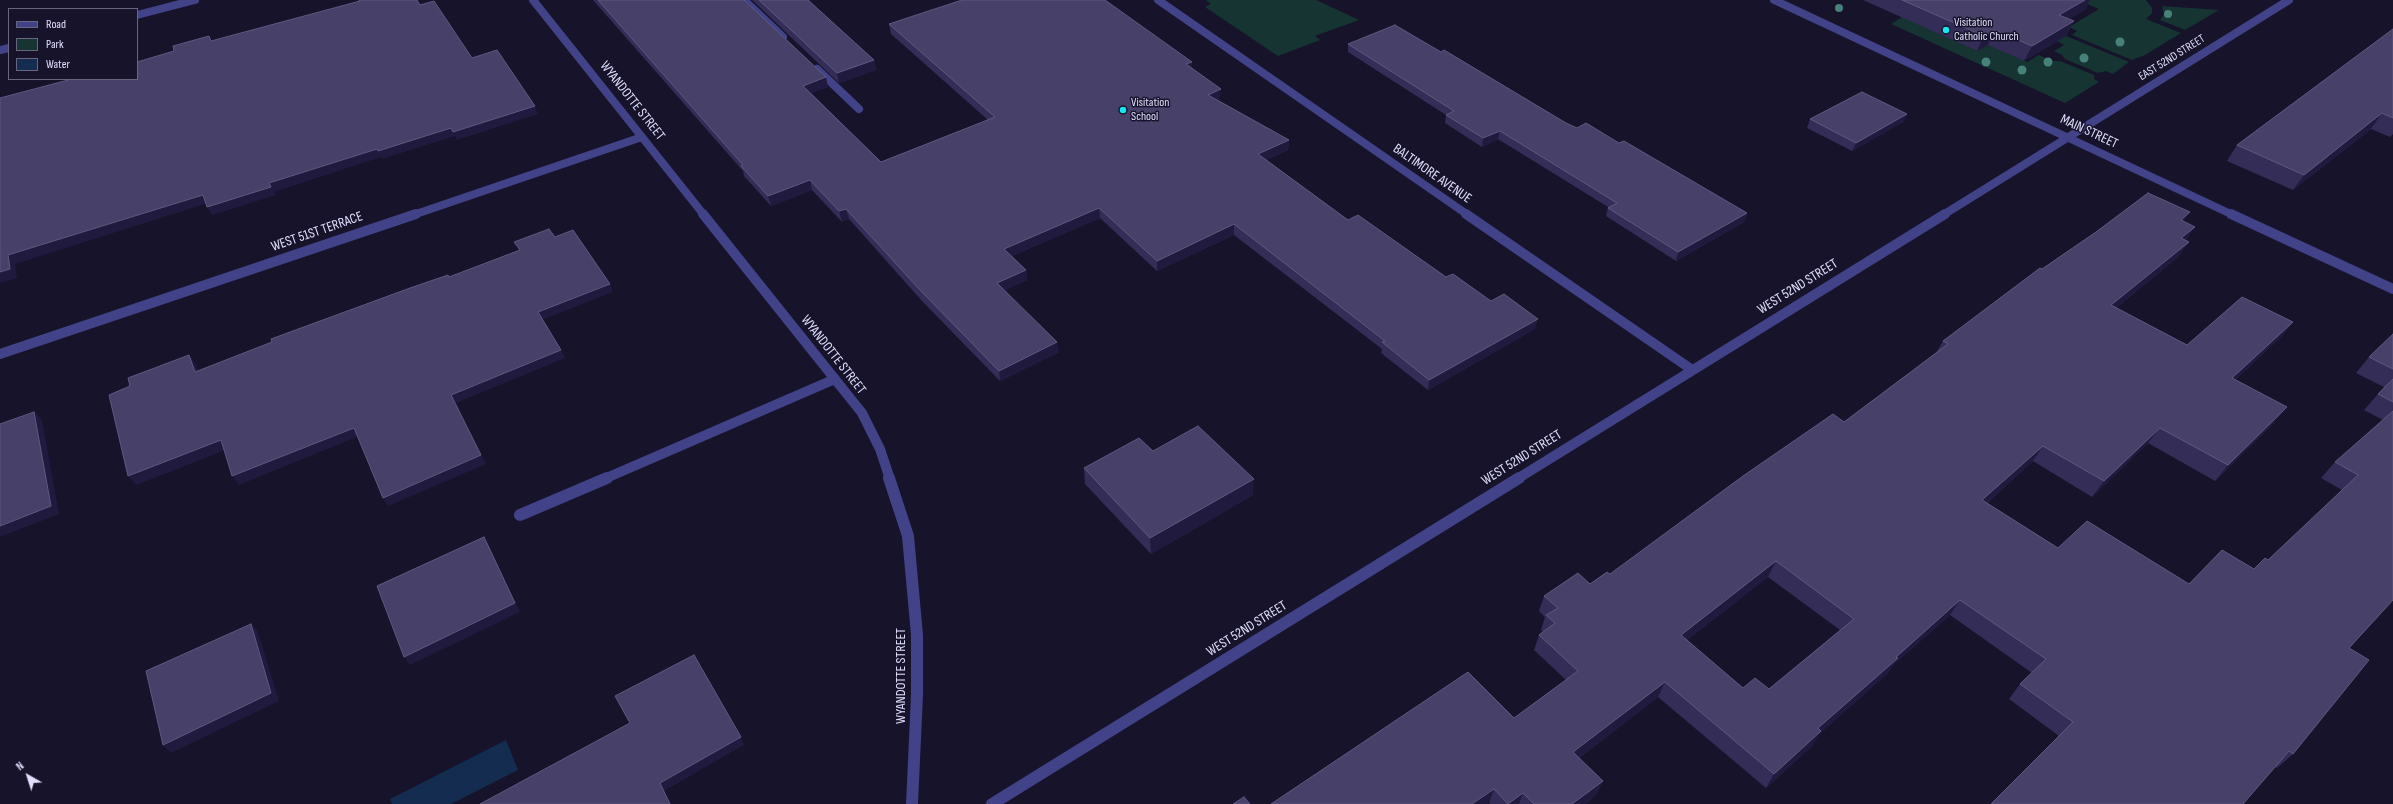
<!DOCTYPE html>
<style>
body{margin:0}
#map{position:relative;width:2393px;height:804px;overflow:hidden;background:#16132b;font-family:"Sofia Sans Condensed",sans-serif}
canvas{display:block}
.legend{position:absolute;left:8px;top:8px;width:130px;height:72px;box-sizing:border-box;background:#16132b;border:1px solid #67657f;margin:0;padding:5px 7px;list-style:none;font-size:12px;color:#e1dffd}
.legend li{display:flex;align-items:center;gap:8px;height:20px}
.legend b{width:20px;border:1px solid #67657f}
.north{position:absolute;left:8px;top:756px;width:40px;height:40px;-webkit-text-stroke:3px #16132b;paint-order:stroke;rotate:321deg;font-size:11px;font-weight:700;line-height:16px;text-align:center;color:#e1dffd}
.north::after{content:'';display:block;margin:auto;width:14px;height:18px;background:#e1dffd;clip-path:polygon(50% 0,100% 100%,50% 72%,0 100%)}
</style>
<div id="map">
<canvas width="2393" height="804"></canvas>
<ul class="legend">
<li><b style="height:5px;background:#414287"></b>Road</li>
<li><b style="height:11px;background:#163532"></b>Park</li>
<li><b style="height:11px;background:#132c4f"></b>Water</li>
</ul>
<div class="north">N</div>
</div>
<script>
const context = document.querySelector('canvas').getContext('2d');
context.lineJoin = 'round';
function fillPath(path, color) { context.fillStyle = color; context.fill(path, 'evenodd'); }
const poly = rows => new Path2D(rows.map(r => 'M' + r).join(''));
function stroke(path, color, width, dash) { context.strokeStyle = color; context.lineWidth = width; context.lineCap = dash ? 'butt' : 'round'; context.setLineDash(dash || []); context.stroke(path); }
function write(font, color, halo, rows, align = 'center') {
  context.font = font + ' "Sofia Sans Condensed",sans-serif'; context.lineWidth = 3; context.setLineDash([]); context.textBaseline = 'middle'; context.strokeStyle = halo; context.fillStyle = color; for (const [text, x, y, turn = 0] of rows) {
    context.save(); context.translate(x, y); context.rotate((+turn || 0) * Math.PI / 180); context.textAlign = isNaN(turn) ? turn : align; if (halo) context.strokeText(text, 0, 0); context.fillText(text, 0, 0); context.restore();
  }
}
fillPath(poly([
 [1206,0,1316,0,1359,20,1315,36,1320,40,1278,56,1205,7,1211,4],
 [2078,0,2146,0,2152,8,2152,13,2146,19,2181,33,2145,55,2132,60,2072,35,2077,31,2069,27,2099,9],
 [2162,6,2219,10,2185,30,2160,20,2164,14],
 [1902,17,1977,51,1988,45,2027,62,2039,55,2053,61,2060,61,2094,75,2094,79,2099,82,2065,103,1891,24],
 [2066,36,2129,62,2113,74,2106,71,2098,73,2065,59,2062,55,2054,51,2064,45,2057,41]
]), '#163532');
fillPath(poly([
 [506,740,518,770,451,804,392,804,390,799]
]), '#132c4f');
stroke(poly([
 [533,0,704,215],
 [744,0,783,37],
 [1158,0,1468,215],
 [1774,0,2233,215],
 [137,15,195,0],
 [0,50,9,48],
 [817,69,859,109],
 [413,215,642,137],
 [1943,215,2289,0]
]), '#414287', 8);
stroke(poly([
 [703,214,862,413,880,449,890,479],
 [1466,214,1691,369],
 [2231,214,2393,289],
 [0,354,416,214],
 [604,479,835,379],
 [1517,479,1945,214]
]), '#414287', 10);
stroke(poly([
 [889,478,908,536,917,635,917,695,912,804],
 [520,515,607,478],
 [992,804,1519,478]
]), '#414287', 12);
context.fillStyle = '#46817a';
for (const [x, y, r] of [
 [1839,8,4],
 [2168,14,4],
 [2120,42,4.5],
 [2084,58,4.5],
 [1986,62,4.5],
 [2048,62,4.5],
 [2022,70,4.5]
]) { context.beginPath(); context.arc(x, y, r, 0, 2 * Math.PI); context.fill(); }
fillPath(poly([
 [593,0,744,0,828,87,811,93,881,162,988,120,891,34,889,24,1192,68,1220,99,1218,100,1289,140,1288,150,1266,160,1348,220,1446,277,1491,301,1535,329,1428,390,1381,353,1382,349,1234,235,1157,271,1100,218,1012,256,1026,270,1027,280,1005,290,1059,352,1000,381,922,301,849,219,842,222,812,190,771,206,744,176,743,171],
 [752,0,808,0,874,60,876,70,839,83],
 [1863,0,2090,0,2085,10,2069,19,2074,21,2066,36,2024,61,1988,45,1977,51],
 [2393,29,2393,134,2390,137,2371,129,2293,190,2227,161,2237,145],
 [1348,44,1441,52,1566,123,1577,128,1619,143,1747,213,1744,222,1676,261,1606,216,1608,207,1498,139,1482,147,1445,123,1446,115,1348,52],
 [1907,114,1903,122,1852,151,1807,128,1810,119],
 [2184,221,2186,240,2189,242,2178,257,2116,308,2187,345,2293,322,2281,337,2235,380,2274,423,2215,481,2148,443,2092,497,2033,461,1987,503,2058,548,2189,584,2254,569,2268,560,2342,490,2321,478,2335,462,2383,420,2364,410,2384,387,2356,373,2369,357,2393,334,2393,600,2349,648,2293,754,2277,768,2275,767,2059,736,2009,699,2020,684,2032,673,1950,615,1893,665,1888,673,1820,733,1812,746,1766,788,1658,697,1579,758,1603,781,1596,795,1585,804,1490,804,1489,803,1514,718,1566,680,1534,650,1539,635,1543,632,1541,630,1545,617,1539,611,1544,596,1590,584,1610,574,1844,422,1936,353,1943,341,2042,269],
 [1768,577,1840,630,1769,689,1743,688,1687,640],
 [1153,451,1253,495,1151,554,1085,484,1084,468]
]), '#342d57');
fillPath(poly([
 [2085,0,2090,0,2085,10,2051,30,2059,15],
 [2074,21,2066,36,2024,61,2032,46],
 [1995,30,1988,45,1977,51,1984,36],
 [874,60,876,70,839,83,837,73],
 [1192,62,1192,71,1186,64],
 [826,77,828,87,806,95,803,86],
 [1221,89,1220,99,1208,105,1208,95],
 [535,106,538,114,457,140,453,132],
 [2382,113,2371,129,2293,190,2304,175],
 [1907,114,1903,122,1852,151,1856,143],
 [451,128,455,136,382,159,381,157,274,192,276,195,212,215,207,207,269,183,377,149],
 [1500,131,1498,139,1482,147,1483,138],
 [1289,140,1288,150,1257,164,1258,154],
 [810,180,812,190,771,206,768,196],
 [203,195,208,203,15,264,17,278,0,283,0,272,8,255],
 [1099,208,1100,218,1005,259,1004,249],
 [846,209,849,219,842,222,839,211],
 [2190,212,2179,227,2181,220],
 [1747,213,1744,222,1676,261,1678,252],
 [1234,224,1234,235,1157,271,1157,261],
 [2195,227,2185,242,2181,238],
 [2189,242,2178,257,2101,320,2111,305],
 [1026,270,1027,280,999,293,997,283],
 [610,284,613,292,542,320,538,312],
 [1538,319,1535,329,1428,390,1429,380],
 [2293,322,2281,337,2220,394,2232,378],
 [1057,342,1059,352,1000,381,999,371],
 [561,350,565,358,456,403,486,464,388,506,383,498,451,395],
 [189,355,196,364,201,381,195,372],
 [2287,407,2274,423,2215,481,2228,465],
 [34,412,42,420,59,514,0,537,0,526],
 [354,428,359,436,239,485,232,476],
 [2160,428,2148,443,2092,497,2104,481],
 [221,440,228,449,136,485,128,476],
 [2043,446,2033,461,1972,516,1982,500],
 [1254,479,1253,495,1151,554,1150,538],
 [484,537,489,546,520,612,410,665,404,657],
 [1776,561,1768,577,1674,650,1681,635],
 [1960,600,1950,615,1893,665,1888,673,1820,733,1812,746,1766,788,1774,774,1818,728],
 [251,624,258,632,279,701,171,753,163,745],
 [1665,682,1658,697,1567,767,1573,752],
 [741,737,744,745,664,791,671,804,670,804,660,783],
 [1603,781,1596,795,1585,804,1572,804],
 [1494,789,1489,803,1488,804,1472,804],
 [1523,793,1519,804,1508,804]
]), '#201b3e');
const building = poly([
 [359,0,417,0,420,5,434,1,472,58,497,50,535,106,453,132,451,128,378,151,377,149,269,183,271,187,207,207,203,195,8,255,10,269,0,272,0,98,72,79,137,79,137,62,174,51,173,46,209,36,211,41,360,1,359,0],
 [598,0,744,0,826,77,803,86,881,162,995,117,889,24,962,0,1105,0,1192,62,1186,64,1221,89,1208,95,1289,140,1258,154,1348,220,1358,215,1446,277,1453,274,1491,301,1504,294,1538,319,1429,380,1382,342,1385,341,1234,224,1157,261,1099,208,1004,249,1026,270,997,283,1057,342,999,371,920,290,846,209,839,211,810,180,768,196,741,166,743,165,598,0],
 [759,0,808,0,874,60,837,73,759,0],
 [1902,0,2085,0,2059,15,2074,21,2032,46,1995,30,1984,36,1902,0],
 [1395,25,1441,52,1444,50,1566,123,1577,128,1586,123,1619,143,1624,141,1747,213,1678,252,1608,208,1617,203,1500,131,1483,138,1446,115,1454,111,1348,44,1395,25],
 [2393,29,2393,118,2382,113,2304,175,2237,145,2393,29],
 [1862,92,1907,114,1856,143,1810,119,1862,92],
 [2148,193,2190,212,2181,220,2195,227,2181,238,2189,242,2111,305,2187,345,2242,297,2293,322,2232,378,2287,407,2228,465,2160,428,2104,481,2043,446,1982,500,2058,548,2087,521,2189,584,2222,550,2254,569,2265,558,2268,560,2358,475,2335,462,2393,411,2393,600,2349,648,2369,660,2293,754,2289,751,2243,804,1991,804,2073,722,2020,684,2046,659,1960,600,1896,657,1898,658,1818,728,1821,731,1774,774,1665,682,1573,752,1603,781,1572,804,1534,804,1523,793,1508,804,1494,789,1472,804,1271,804,1468,672,1514,718,1578,671,1539,635,1555,623,1546,615,1558,608,1544,596,1578,573,1590,584,1607,572,1610,574,1743,476,1833,414,1844,422,1948,344,1943,341,2040,268,2042,269,2096,232,2148,193],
 [1776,561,1854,619,1769,689,1755,678,1743,688,1681,635,1776,561],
 [549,229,555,237,573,230,610,284,538,312,561,350,451,395,481,455,383,498,354,428,232,476,221,440,128,476,109,395,130,386,128,378,189,355,195,372,272,342,271,339,410,288,448,275,449,277,520,250,514,242,549,229],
 [2393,334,2393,369,2369,357,2393,334],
 [2393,379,2393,402,2378,394,2393,379],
 [34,412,51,506,0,526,0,424,34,412],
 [1198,426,1254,479,1150,538,1084,468,1139,438,1153,451,1198,426],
 [484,537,515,603,404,657,377,586,484,537],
 [251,624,271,693,163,745,146,671,251,624],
 [694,655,741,737,660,783,670,804,480,804,630,723,615,696,694,655],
 [1244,797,1250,804,1233,804,1244,797]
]);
fillPath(building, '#474069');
stroke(building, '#5f5980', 1);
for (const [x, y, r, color] of [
 [1946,30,4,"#16e6f1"],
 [1123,110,4,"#16e6f1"]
]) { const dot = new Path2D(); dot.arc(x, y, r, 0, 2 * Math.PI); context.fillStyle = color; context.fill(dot); stroke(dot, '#16132b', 1.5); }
write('12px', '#e1dffd', '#16132b', [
 ["Visitation",1954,23],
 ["Catholic Church",1954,37],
 ["Visitation",1131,103],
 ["School",1131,117]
], 'left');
write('12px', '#e1dffd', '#16132b', [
 ["EAST 52ND STREET",2172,58,-32]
]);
write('14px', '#e1dffd', '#16132b', [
 ["WYANDOTTE STREET",632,101,52],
 ["MAIN STREET",2089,132,25],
 ["BALTIMORE AVENUE",1432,174,35],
 ["WEST 51ST TERRACE",317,232,-19],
 ["WEST 52ND STREET",1798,287,-32],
 ["WYANDOTTE STREET",833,355,52],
 ["WEST 52ND STREET",1522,458,-32],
 ["WEST 52ND STREET",1247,629,-32],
 ["WYANDOTTE STREET",901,676,-90]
]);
</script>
